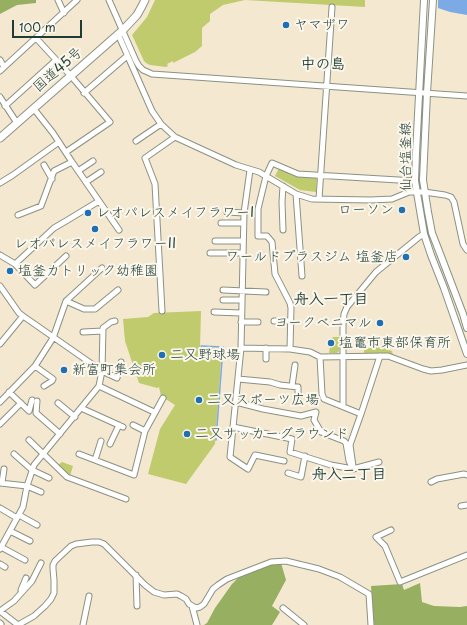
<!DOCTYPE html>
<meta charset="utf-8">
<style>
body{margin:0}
#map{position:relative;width:467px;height:625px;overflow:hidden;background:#f5e8d1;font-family:"Playpen Sans",sans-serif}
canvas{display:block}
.scale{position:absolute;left:12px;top:20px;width:70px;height:18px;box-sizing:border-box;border:2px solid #1f3d34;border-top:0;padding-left:5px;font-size:12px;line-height:14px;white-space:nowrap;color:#1f3d34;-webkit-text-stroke:3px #fbf7ec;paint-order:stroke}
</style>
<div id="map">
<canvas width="467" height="625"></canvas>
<div class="scale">100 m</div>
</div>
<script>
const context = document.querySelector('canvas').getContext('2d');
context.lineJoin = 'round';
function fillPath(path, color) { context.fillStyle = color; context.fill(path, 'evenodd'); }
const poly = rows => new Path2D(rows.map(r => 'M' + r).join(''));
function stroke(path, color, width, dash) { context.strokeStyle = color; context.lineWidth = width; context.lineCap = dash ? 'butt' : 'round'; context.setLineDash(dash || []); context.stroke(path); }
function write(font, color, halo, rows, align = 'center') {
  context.font = font + ' "Playpen Sans","Klee One",sans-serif'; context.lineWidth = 4; context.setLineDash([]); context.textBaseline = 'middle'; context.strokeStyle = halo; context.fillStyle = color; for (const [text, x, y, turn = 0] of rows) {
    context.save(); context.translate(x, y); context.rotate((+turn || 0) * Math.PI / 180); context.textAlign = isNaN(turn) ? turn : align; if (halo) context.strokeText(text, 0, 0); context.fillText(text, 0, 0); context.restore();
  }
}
fillPath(poly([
 [155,0,365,0,365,7,245,0,223,5,210,14,210,21,202,28,202,46,195,52,173,63,173,61,167,64,168,66,166,67,150,65,146,63,144,61,132,35,147,17],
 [279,168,294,176,317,177,316,192,300,190,275,176],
 [201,311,200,347,222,348,215,444,186,484,148,474,160,429,175,405,161,396,159,387,157,388,139,383,125,341,123,319,148,317,154,313],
 [333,337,339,337,339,351,337,353,329,353,331,339],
 [376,345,392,351,393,355,364,355,364,348,367,349],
 [62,462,73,466,70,476,58,465]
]), '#bfcb6d');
fillPath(poly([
 [0,0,36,0,36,3,17,5,0,14],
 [281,563,286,580,272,606,280,612,272,625,204,625,207,623,215,608,232,584,238,578,255,569,267,564],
 [420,583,422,602,434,606,460,607,467,606,467,625,373,625,371,586,402,584,404,590]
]), '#97af60');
fillPath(poly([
 [438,0,467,0,467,15,450,12,438,8]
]), '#7baae5');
stroke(poly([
 [201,346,223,347,216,440]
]), '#7baae5', 1.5);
const minor = poly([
 [58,0,64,13],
 [109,0,136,61,139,66,143,70,152,74,467,96],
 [118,34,152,111,161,124,175,137,236,165,259,172,296,194,312,199,371,200,392,199,409,192,424,192,445,195,451,197,454,202,463,244,467,250],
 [36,38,71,76,110,122,66,152],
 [0,60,4,67],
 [0,71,77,0],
 [84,93,127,56],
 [0,97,17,123],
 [5,106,56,60],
 [34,109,53,133,72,162,119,230],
 [136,141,161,124],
 [44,165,52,179],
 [250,170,244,213,241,348,230,457,248,469,255,455,284,461],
 [78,171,93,161],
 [86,182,101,172],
 [0,183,13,175,59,142],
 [296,194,302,276],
 [319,199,332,7],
 [227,212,244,213],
 [18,215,41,206,54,171,72,162],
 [221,223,243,223],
 [283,230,282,202,283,186],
 [215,241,242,241],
 [210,253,242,253],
 [0,255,15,264,35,285,66,256],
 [15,264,54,228,66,221,99,201],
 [0,286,19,313,23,316,102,371,117,378,121,362],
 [223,290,266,292],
 [223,300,241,300],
 [66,301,84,309,95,309,118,290],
 [162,311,155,184,145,158,175,137],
 [214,312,241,313],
 [274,321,290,321],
 [241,322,258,322],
 [83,332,103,331],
 [0,344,23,316],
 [241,348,290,349,310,352,320,357,388,356,423,369,431,371,442,370,467,365],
 [290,349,291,308,290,303,275,274,272,242,267,236,258,236,258,209,266,176,272,163,298,174,415,181],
 [320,357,322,394,324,399,361,414],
 [266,359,266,348],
 [35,366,53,379,52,381,44,386],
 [238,379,270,382,280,385,298,387,298,400],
 [99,386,154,412],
 [292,386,295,365],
 [9,392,29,411,32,400],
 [37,401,36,413,60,434],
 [0,402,35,366,53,338,66,301,102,268],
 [236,402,263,409,301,416,316,412,314,420,321,432,344,441,346,443,349,461,353,469],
 [58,403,75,417],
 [343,406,343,324,344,314,347,307,376,272,419,237,424,234],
 [81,408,123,427],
 [0,424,21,403],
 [133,425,145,431],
 [233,427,292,439,290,452,331,465,353,469,379,462],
 [29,440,67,477,126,499],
 [110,444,119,425],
 [14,454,32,470,49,478],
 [79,454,134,475,145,431,163,398],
 [95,460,101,441],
 [353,466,350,445,351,442,361,414,380,356],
 [288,473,301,477,305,456],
 [431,482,437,479,464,474,467,475],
 [0,483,27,486,41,492],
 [2,483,4,469],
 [461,506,467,505],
 [0,508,17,518],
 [19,515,37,525],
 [391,530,376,537,385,546,400,582,467,555],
 [10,531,30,541],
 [1,547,25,560],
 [0,549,23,507,27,486,34,465,99,386,102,371,103,328,111,322,115,321],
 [0,564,5,567],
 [136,575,137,606],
 [21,590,26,578],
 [192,606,197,625],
 [283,608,304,625],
 [0,611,14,601,32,581,41,563],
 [0,611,18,625],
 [0,623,1,624],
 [18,625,34,616,45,606,51,599,54,593,54,580,53,569,53,565,55,561,71,546,76,544,92,542,99,542,104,544,145,585,154,592,164,595,177,594,181,596,186,599,189,604,196,608,200,607,204,604,213,589,218,585,227,579,271,562,286,561,319,569,340,577,369,594,371,625],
 [83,625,89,596]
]);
const major = poly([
 [424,0,416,153,415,181,424,234,431,255,444,288,467,354],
 [433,0,427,93,423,180,428,212,432,233,439,251,463,314,467,328]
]);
const highway = poly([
 [0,138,123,30,137,15,142,6,145,0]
]);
stroke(minor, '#8a9282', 7);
stroke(major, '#8a9282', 8);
stroke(highway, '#8a9282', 9);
stroke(minor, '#fff', 5);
stroke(major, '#fff', 6);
stroke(highway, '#fff', 7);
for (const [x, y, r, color] of [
 [286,25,4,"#1f6fb2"],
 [402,210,4,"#1f6fb2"],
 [88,213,4,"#1f6fb2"],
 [95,229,4,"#1f6fb2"],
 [406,257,4,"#1f6fb2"],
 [10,271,4,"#1f6fb2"],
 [380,323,4,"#1f6fb2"],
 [331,343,4,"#1f6fb2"],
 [162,355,4,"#1f6fb2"],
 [64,370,4,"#1f6fb2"],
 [199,400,4,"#1f6fb2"],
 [187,434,4,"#1f6fb2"]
]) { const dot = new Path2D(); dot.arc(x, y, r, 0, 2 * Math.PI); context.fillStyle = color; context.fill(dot); stroke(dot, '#fbf7ec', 1.5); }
write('14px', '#1f3d34', '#fbf7ec', [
 ["ヤマザワ",294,25],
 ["ローソン",394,210,"right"],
 ["レオパレスメイフラワーI",96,213],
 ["レオパレスメイフラワーII",95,244,"center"],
 ["ワールドプラスジム 塩釜店",398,257,"right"],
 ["塩釜カトリック幼稚園",18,271],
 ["ヨークベニマル",372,323,"right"],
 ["塩竈市東部保育所",339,343],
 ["二又野球場",170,355],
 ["新富町集会所",72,370],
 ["二又スポーツ広場",207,400],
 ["二又サッカーグラウンド",195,434]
], 'left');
write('14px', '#1f3d34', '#fbf7ec', [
 ["国道45号",58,70,-41],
 ["仙台塩釜線",406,157,-90]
]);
write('bold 15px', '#1f3d34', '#fbf7ec', [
 ["中の島",323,65],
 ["舟入一丁目",331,300],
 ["舟入二丁目",349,475]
]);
</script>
